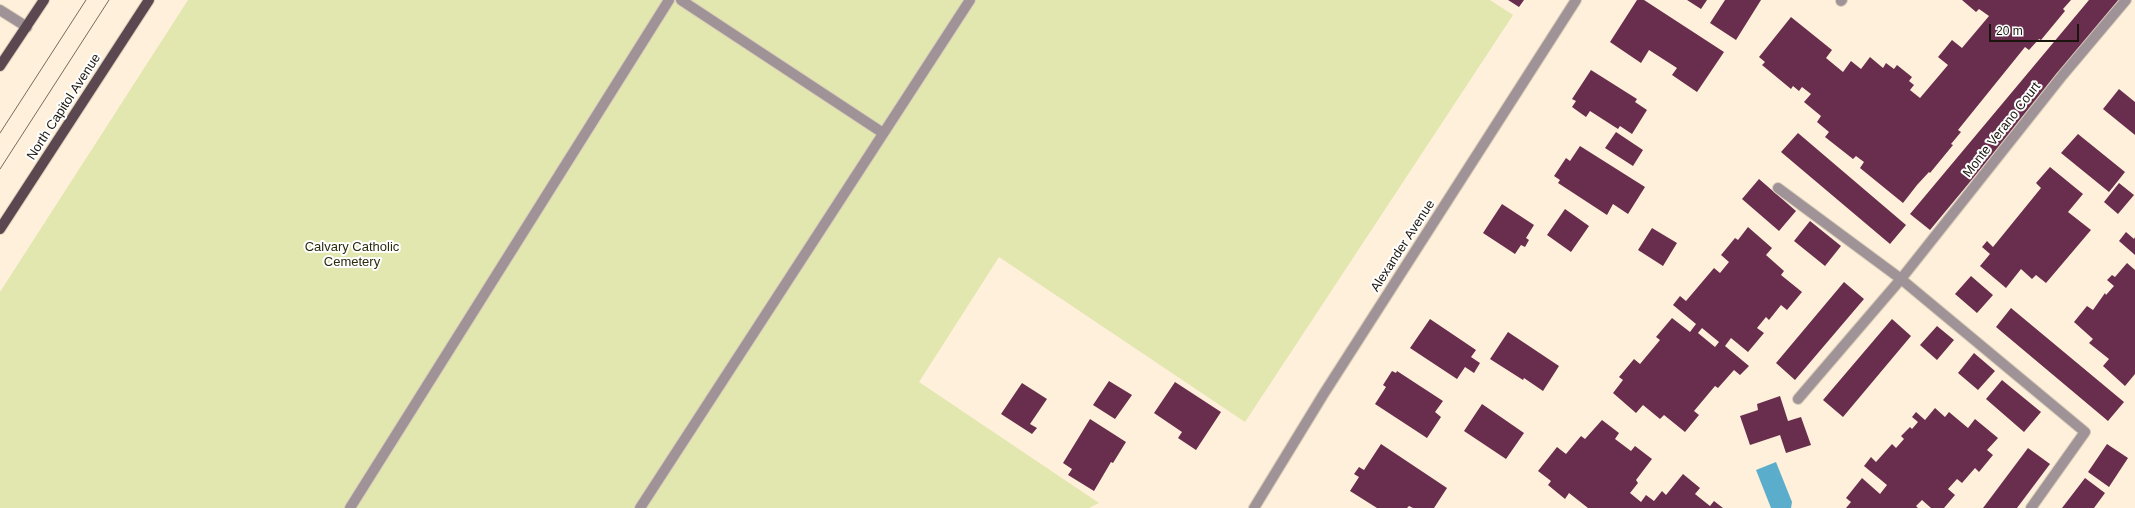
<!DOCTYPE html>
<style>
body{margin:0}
#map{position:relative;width:2135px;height:508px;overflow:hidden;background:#fef0da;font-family:Helvetica,sans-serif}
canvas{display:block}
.scale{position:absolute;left:1989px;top:24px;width:90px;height:18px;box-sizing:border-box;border:2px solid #1a150d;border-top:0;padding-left:5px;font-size:12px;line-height:14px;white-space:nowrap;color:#1a150d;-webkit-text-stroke:3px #fff;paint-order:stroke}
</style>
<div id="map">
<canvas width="2135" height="508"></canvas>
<div class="scale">20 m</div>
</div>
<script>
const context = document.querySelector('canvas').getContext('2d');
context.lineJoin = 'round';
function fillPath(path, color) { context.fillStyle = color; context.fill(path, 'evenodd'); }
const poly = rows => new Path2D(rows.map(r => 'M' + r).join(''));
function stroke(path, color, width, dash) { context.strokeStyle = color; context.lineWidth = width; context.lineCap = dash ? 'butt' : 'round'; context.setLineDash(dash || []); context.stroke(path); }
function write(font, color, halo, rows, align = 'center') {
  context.font = font + ' Helvetica,sans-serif'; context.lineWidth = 4; context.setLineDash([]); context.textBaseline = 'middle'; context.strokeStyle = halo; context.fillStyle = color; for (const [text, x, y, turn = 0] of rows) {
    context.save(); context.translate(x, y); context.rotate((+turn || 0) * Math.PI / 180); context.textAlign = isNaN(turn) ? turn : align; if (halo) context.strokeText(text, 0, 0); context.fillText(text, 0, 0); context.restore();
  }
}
fillPath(poly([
 [188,0,1490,0,1513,15,1245,422,999,257,919,382,1099,503,1089,508,0,508,0,292]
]), '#e2e6af');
fillPath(poly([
 [1776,462,1792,502,1791,508,1771,508,1756,470]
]), '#5aaecc');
fillPath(poly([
 [1508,0,1524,0,1519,7],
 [1637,0,1644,0,1724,52,1697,92,1672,75,1677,68,1649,50,1641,63,1610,42],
 [1687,0,1707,0,1701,9],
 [1725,0,1761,0,1736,40,1710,23],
 [1962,0,2071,0,2063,9,2065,11,2041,40,2039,39,2029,50,2025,47,1958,130,1961,132,1951,144,1953,145,1930,173,1929,172,1917,185,1903,203,1860,168,1864,162,1856,156,1853,159,1825,137,1829,132,1817,122,1821,116,1804,102,1811,94,1802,87,1799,91,1793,86,1791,89,1762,65,1765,62,1759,57,1791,17,1832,50,1826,58,1843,72,1851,61,1861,69,1870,57,1883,68,1886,63,1894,69,1897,65,1912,77,1909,81,1914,85,1910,90,1920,98,1948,65,1938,57,1952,40,1962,48,1989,16,1979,9,1976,12],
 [2089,0,2121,0,1930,230,1910,214],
 [1591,70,1637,99,1635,102,1647,110,1632,134,1620,126,1618,129,1590,111,1586,117,1572,107,1576,101,1572,99],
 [2119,89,2135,102,2135,135,2103,109],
 [1616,132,1643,150,1633,166,1605,148],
 [1798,133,1906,225,1890,244,1781,152],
 [2078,134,2125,172,2109,192,2061,153],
 [1580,146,1645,187,1628,214,1613,204,1607,215,1558,183,1560,180,1554,176,1566,158,1570,161],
 [2050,167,2083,194,2068,212,2091,230,2046,283,2036,275,2032,279,2021,269,2006,288,1980,266,1990,254,1982,247,1987,241,1993,247,2041,188,2036,183],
 [1759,179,1796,211,1779,231,1742,199],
 [2119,183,2134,195,2118,214,2104,202],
 [1502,204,1534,225,1526,238,1529,240,1525,247,1521,245,1515,254,1483,233],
 [1565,209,1589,226,1571,252,1547,235],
 [1810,221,1841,246,1825,266,1794,241],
 [1748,227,1772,248,1766,255,1784,271,1781,275,1802,292,1787,310,1781,305,1769,320,1766,317,1757,328,1764,333,1748,352,1731,338,1725,346,1749,366,1740,375,1734,370,1718,388,1715,386,1694,411,1699,415,1685,432,1664,415,1660,419,1643,405,1636,413,1613,393,1623,380,1619,377,1634,359,1640,364,1660,340,1656,337,1672,318,1690,332,1696,324,1673,305,1680,296,1686,301,1714,268,1720,273,1729,262,1721,255,1735,238,1738,240],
 [1702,328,1719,342,1715,347,1698,333],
 [1652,228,1677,243,1663,266,1638,250],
 [2126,232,2134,239,2135,237,2135,255,2119,241],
 [2127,263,2135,270,2135,374,2125,386,2103,366,2109,359,2089,343,2093,339,2074,322,2087,306,2093,310,2105,293,2106,295,2114,286,2107,280,2112,275,2115,277],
 [1971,276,1993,295,1977,313,1955,294],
 [1844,282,1864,299,1795,380,1776,363],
 [2011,308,2124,402,2108,421,1996,327],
 [1430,319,1476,350,1471,357,1480,363,1474,373,1465,367,1457,379,1410,348],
 [1892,319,1911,336,1843,417,1823,400],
 [1937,326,1954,340,1937,360,1920,345],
 [1508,332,1559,366,1543,391,1524,378,1523,380,1490,359],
 [1974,353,1995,371,1978,390,1958,373],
 [1392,371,1396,373,1397,371,1443,401,1435,412,1441,417,1427,438,1375,404,1386,387,1383,385],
 [2002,380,2041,412,2024,432,1986,399],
 [1109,381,1132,395,1115,419,1093,405],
 [1175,382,1221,412,1196,450,1178,438,1182,432,1154,413],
 [1022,383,1047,399,1030,424,1037,428,1032,434,1001,414],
 [1780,396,1788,421,1801,417,1811,445,1786,453,1780,435,1750,445,1740,416,1758,410,1757,404],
 [1482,404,1524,433,1506,459,1464,431],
 [1935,408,1945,417,1949,412,1968,428,1975,419,1998,438,1987,450,1993,455,1979,472,1975,468,1962,483,1957,479,1948,489,1955,495,1944,508,1931,508,1922,500,1916,506,1918,508,1846,508,1851,502,1846,498,1862,478,1880,494,1887,485,1864,466,1871,457,1876,462,1892,444,1896,448,1904,439,1901,436,1910,427,1912,429,1918,422,1912,417,1916,412,1925,420],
 [1090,419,1126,442,1113,463,1111,462,1094,491,1068,475,1072,469,1063,463],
 [1602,420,1619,433,1615,439,1631,451,1635,446,1652,459,1636,480,1638,483,1630,493,1641,502,1646,495,1654,501,1662,491,1666,495,1683,474,1700,488,1695,494,1710,506,1714,501,1723,508,1588,508,1569,493,1565,499,1548,485,1551,481,1538,471,1557,447,1566,454,1581,436,1585,439],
 [1381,444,1447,488,1434,508,1413,508,1409,506,1407,508,1377,508,1350,491,1359,477,1354,474,1359,467,1364,470],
 [2107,444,2128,458,2109,487,2088,472],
 [2028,448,2050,464,2017,508,1983,508],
 [2085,478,2105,493,2094,508,2062,508]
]), '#692e4d');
const lane = poly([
 [681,0,883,133],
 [1841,1,1842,0],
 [350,508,669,0],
 [640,508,970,0]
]);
const street = poly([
 [0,10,27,27],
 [1778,188,1901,279,2085,432,2031,508],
 [1798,399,1901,279,2062,76,2126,0],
 [1254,508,1323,395,1576,0]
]);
const primary = poly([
 [0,66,44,0],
 [0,229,149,0]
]);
stroke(lane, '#dacdb9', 12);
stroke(street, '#dacdb9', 12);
stroke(primary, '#dacdb9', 12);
stroke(lane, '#9f9398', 10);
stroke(street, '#9f9398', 10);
stroke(primary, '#5a474f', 10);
stroke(poly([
 [0,133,86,0],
 [0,169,109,0]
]), '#746c5e', 1);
write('13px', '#1a150d', '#fff', [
 ["North Capitol Avenue",64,107,-57],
 ["Monte Verano Court",2002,130,-52],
 ["Alexander Avenue",1403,246,-57]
]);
write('13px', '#2b2c0d', '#fff', [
 ["Calvary Catholic",352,247],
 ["Cemetery",352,262]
]);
</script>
